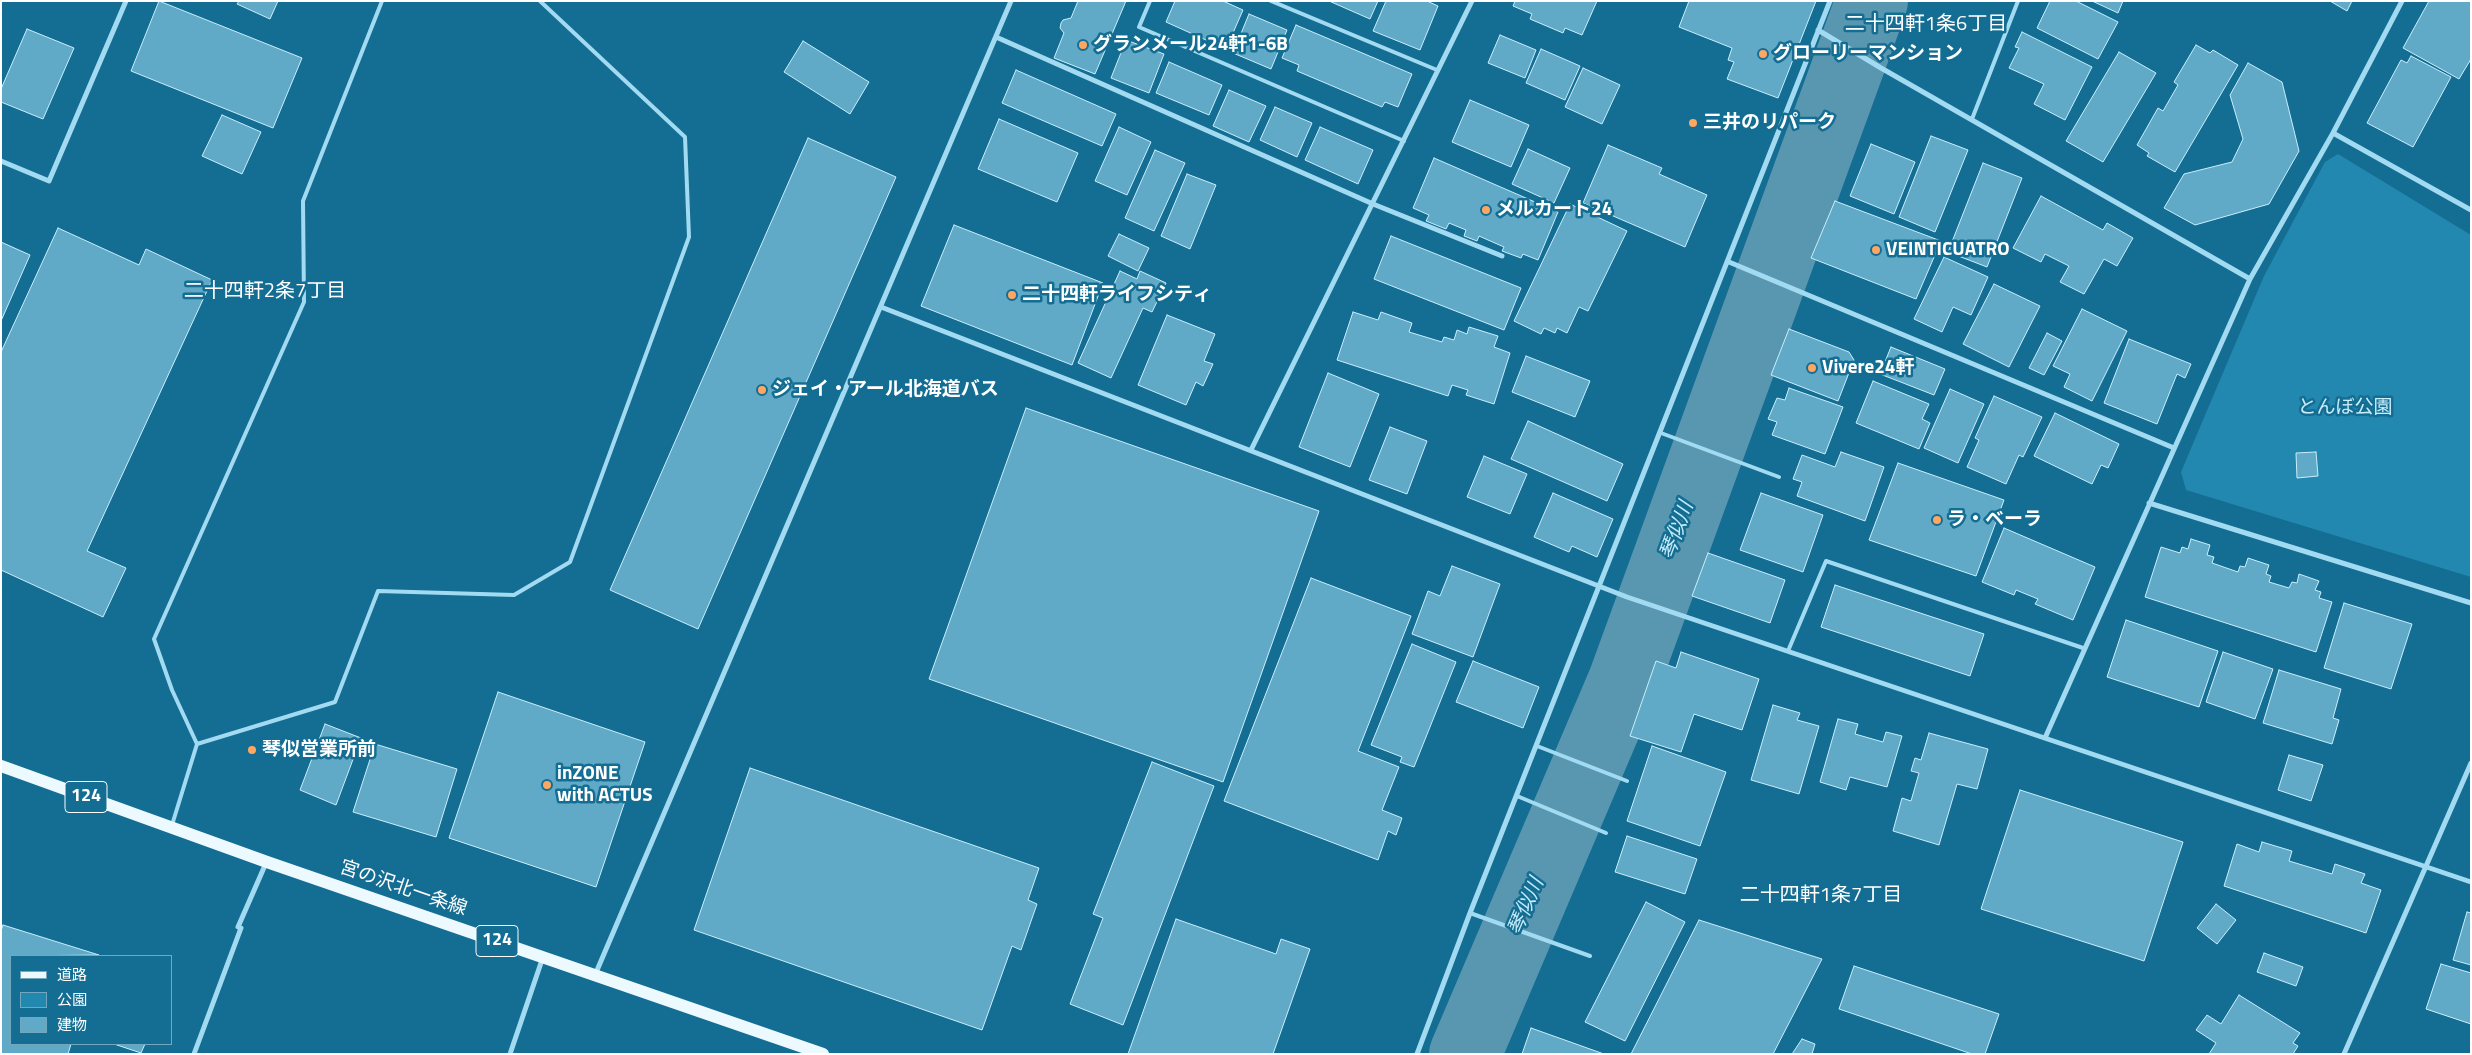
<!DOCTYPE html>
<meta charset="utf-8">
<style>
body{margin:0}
#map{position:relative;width:2472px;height:1055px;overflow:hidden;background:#146d92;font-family:"Titillium Web","Noto Sans JP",sans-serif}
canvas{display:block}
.frame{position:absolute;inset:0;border:2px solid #fff;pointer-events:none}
.legend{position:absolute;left:10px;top:955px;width:162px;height:90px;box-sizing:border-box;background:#146d92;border:1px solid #72a7be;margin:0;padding:6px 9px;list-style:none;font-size:15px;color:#fff}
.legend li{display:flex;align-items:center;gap:10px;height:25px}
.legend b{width:25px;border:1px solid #72a7be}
</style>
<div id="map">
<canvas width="2472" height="1055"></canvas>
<div class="frame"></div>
<ul class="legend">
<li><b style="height:6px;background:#ecf9ff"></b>道路</li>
<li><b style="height:14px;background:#2388af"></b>公園</li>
<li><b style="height:14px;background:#60aac7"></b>建物</li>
</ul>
</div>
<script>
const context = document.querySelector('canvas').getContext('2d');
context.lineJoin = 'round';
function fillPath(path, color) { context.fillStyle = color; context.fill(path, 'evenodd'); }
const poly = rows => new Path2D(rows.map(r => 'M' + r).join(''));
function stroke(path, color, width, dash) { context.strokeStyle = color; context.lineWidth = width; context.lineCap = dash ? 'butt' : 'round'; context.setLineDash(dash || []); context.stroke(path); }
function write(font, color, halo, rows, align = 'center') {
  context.font = font + ' "Titillium Web","Noto Sans JP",sans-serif'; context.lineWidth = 5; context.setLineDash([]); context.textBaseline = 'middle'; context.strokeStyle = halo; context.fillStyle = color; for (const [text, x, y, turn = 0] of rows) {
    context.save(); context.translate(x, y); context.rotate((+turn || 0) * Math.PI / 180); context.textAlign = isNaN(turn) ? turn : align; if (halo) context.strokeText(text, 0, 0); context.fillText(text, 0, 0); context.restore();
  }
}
fillPath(poly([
 [2338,154,2471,235,2471,577,2186,490,2181,472,2264,276,2325,162]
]), '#2388af');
stroke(poly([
 [1465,1054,1624,681,1872,1]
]), '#5997b0', 72);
const building = poly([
 [159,1,302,58,273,128,131,71,159,1],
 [239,1,278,1,270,19,237,4,239,1],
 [1078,1,1126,1,1095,74,1054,58,1064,33,1060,28,1061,23,1063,20,1071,18,1078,1],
 [1175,1,1223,1,1243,10,1226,49,1166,22,1175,1],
 [1329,1,1378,1,1370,19,1329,1],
 [1386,1,1427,1,1438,6,1420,50,1373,31,1386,1],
 [1515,1,1597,1,1582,35,1565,28,1563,33,1530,19,1532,14,1513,6,1515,1],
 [1689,1,1816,1,1778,98,1727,79,1734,62,1728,60,1732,48,1679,27,1689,1],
 [2050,1,2076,1,2118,22,2098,59,2037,28,2050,1],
 [2092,1,2123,1,2118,13,2092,1],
 [2330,1,2352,1,2347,11,2330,1],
 [2429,1,2471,1,2471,59,2459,79,2403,48,2429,1],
 [1249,14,1287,30,1271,69,1233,53,1249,14],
 [1296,25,1412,74,1398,107,1385,102,1382,107,1297,71,1299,65,1282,58,1296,25],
 [27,29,74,48,43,119,1,102,1,89,27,29],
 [2022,32,2092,67,2065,120,2034,104,2044,84,2009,68,2019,48,2015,47,2022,32],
 [1500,35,1536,50,1525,78,1488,63,1500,35],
 [1126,40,1164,54,1149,93,1111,78,1126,40],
 [803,41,869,82,850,114,784,72,803,41],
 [2196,45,2210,53,2213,50,2238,65,2175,172,2147,156,2149,153,2137,145,2158,108,2163,111,2178,85,2174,82,2196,45],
 [1541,49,1580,66,1565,100,1526,83,1541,49],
 [2119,52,2156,73,2103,162,2066,141,2119,52],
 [2411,56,2451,77,2413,147,2367,123,2401,60,2407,63,2411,56],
 [1169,62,1222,85,1209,115,1156,93,1169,62],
 [2248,63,2282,82,2299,151,2269,204,2195,225,2164,208,2184,174,2232,162,2243,139,2230,95,2248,63],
 [1583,68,1620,85,1602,124,1565,107,1583,68],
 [1016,70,1116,114,1102,146,1002,103,1016,70],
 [1229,90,1266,106,1249,142,1213,126,1229,90],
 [1470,100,1529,125,1511,167,1452,142,1470,100],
 [1275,107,1312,123,1297,157,1260,140,1275,107],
 [222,115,261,132,242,174,202,156,222,115],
 [999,119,1078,153,1057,202,978,169,999,119],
 [1119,127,1151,142,1127,195,1095,181,1119,127],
 [1320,127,1373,150,1358,184,1305,160,1320,127],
 [1931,136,1968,150,1935,232,1899,217,1931,136],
 [808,138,896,177,698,629,610,590,808,138],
 [1871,144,1915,162,1894,214,1850,196,1871,144],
 [1608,145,1662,168,1659,174,1707,195,1685,247,1583,203,1608,145],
 [1528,149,1570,168,1554,203,1512,184,1528,149],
 [1155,150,1185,163,1154,231,1125,218,1155,150],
 [1434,158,1558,212,1538,260,1523,254,1521,258,1502,251,1504,247,1479,236,1477,241,1464,236,1466,230,1449,223,1446,229,1426,221,1429,215,1413,208,1434,158],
 [1983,163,2022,178,1987,267,1948,252,1983,163],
 [1187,174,1216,185,1190,249,1161,236,1187,174],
 [2041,196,2103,230,2107,223,2133,238,2117,266,2104,259,2084,294,2060,282,2069,266,2045,254,2041,262,2013,248,2041,196],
 [1835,201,1941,241,1916,299,1811,258,1835,201],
 [1570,204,1627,231,1588,311,1579,307,1567,333,1557,328,1555,333,1544,328,1541,334,1514,321,1570,204],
 [954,225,1103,283,1072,365,921,306,954,225],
 [58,228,139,265,146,249,212,280,87,551,126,568,103,617,1,570,1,352,58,228],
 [1119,234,1149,248,1138,271,1108,256,1119,234],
 [1391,236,1521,288,1504,330,1374,279,1391,236],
 [1,242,30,255,1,321,1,242],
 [1944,257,1988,277,1971,315,1953,307,1942,332,1914,319,1944,257],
 [1120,271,1137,279,1140,271,1166,283,1152,312,1143,308,1111,378,1078,363,1120,271],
 [1994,284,2040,306,2009,367,1963,344,1994,284],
 [2082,309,2127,331,2092,401,2064,387,2070,374,2053,366,2082,309],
 [1353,312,1378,320,1381,312,1412,323,1409,332,1442,342,1444,337,1454,340,1457,330,1467,334,1469,327,1498,336,1494,347,1510,353,1494,404,1466,395,1468,390,1452,385,1448,396,1337,360,1353,312],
 [1167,315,1215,334,1204,361,1213,364,1203,386,1196,382,1186,405,1138,385,1167,315],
 [1789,329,1849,352,1854,360,1838,401,1771,375,1789,329],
 [2047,333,2062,341,2044,375,2029,368,2047,333],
 [2129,339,2191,364,2185,378,2177,374,2157,424,2104,403,2129,339],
 [1891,347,1945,369,1934,395,1880,374,1891,347],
 [1526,356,1590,381,1575,417,1512,392,1526,356],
 [1328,373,1379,394,1350,467,1299,447,1328,373],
 [1873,381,1929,404,1922,419,1930,423,1919,449,1856,423,1873,381],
 [1789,388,1843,407,1825,454,1772,435,1777,422,1768,419,1777,398,1785,400,1789,388],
 [1950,389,1984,404,1958,463,1924,448,1950,389],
 [1994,396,2042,417,2023,457,2019,455,2006,484,1967,467,1979,440,1975,438,1994,396],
 [1026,408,1319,511,1223,782,929,679,1026,408],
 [2055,413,2119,444,2108,468,2101,465,2092,484,2034,456,2055,413],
 [1528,421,1623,464,1607,501,1511,459,1528,421],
 [1390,427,1427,441,1407,494,1369,480,1390,427],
 [1841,452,1884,467,1865,521,1797,496,1802,482,1793,479,1802,455,1835,467,1841,452],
 [2316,452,2318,476,2297,478,2296,453,2316,452],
 [1484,456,1527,474,1510,514,1467,497,1484,456],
 [1898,463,2004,500,1976,576,1869,540,1898,463],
 [1553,493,1613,519,1597,557,1572,546,1569,552,1534,537,1553,493],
 [1761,493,1823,515,1803,572,1740,550,1761,493],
 [2004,528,2095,567,2073,620,2035,604,2038,599,2016,590,2014,595,1982,582,2004,528],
 [2191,539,2210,545,2207,555,2214,557,2212,563,2238,572,2240,566,2245,567,2248,558,2269,565,2266,574,2271,576,2269,582,2289,588,2292,582,2297,583,2299,574,2319,581,2315,590,2321,592,2319,598,2332,602,2316,652,2145,597,2161,547,2180,553,2182,547,2188,549,2191,539],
 [1708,553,1785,580,1770,623,1692,596,1708,553],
 [1452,566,1500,584,1473,657,1412,634,1428,591,1440,596,1452,566],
 [1311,578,1411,616,1358,751,1399,767,1382,810,1402,818,1396,835,1388,831,1378,860,1224,801,1311,578],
 [1835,585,1984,634,1970,676,1821,627,1835,585],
 [2344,603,2412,624,2391,689,2324,668,2344,603],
 [2126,620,2218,651,2199,707,2107,677,2126,620],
 [1412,644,1456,662,1414,767,1400,762,1402,757,1371,745,1412,644],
 [1681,652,1759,679,1742,730,1694,714,1681,752,1630,736,1656,661,1676,668,1681,652],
 [2223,652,2273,669,2255,719,2206,702,2223,652],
 [1473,661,1539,687,1523,728,1456,702,1473,661],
 [2279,670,2341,689,2333,718,2339,720,2332,744,2263,723,2279,670],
 [498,692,645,742,596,887,449,838,498,692],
 [1773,705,1800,713,1797,720,1819,726,1799,794,1751,780,1773,705],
 [1838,719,1858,724,1855,734,1883,742,1886,732,1902,736,1887,787,1850,777,1846,790,1820,782,1838,719],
 [325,724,361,738,336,805,300,790,325,724],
 [1929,733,1988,749,1977,789,1957,784,1939,845,1893,831,1902,798,1911,801,1919,773,1911,771,1915,758,1921,760,1929,733],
 [375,744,457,769,436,837,353,812,375,744],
 [1652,746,1726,772,1700,846,1627,821,1652,746],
 [2289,755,2323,765,2311,801,2278,790,2289,755],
 [1152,762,1214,786,1123,1025,1070,1004,1103,918,1093,914,1152,762],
 [750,768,1039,868,1028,900,1037,904,1021,950,1012,946,982,1030,694,930,750,768],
 [2020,790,2183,842,2144,961,1981,909,2020,790],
 [1627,836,1697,859,1685,894,1615,872,1627,836],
 [2262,842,2292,851,2289,861,2332,874,2335,864,2365,874,2361,883,2381,890,2366,933,2224,886,2237,844,2259,852,2262,842],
 [1646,902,1685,922,1625,1041,1585,1022,1646,902],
 [2216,904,2236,920,2217,944,2197,928,2216,904],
 [2467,912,2471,913,2471,965,2453,960,2467,912],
 [1176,919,1276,954,1281,939,1310,949,1273,1054,1128,1054,1176,919],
 [1699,920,1822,959,1773,1054,1631,1054,1699,920],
 [3,925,99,955,11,956,11,1044,71,1044,68,1054,1,1054,1,931,3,925],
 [2264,953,2303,967,2296,986,2257,972,2264,953],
 [2441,964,2471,973,2471,1024,2426,1009,2441,964],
 [1854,966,1999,1014,1985,1054,1972,1054,1839,1009,1854,966],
 [2239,995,2300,1033,2293,1043,2298,1046,2293,1054,2209,1054,2216,1043,2196,1030,2207,1015,2221,1024,2239,995],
 [1531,1028,1604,1054,1522,1054,1531,1028],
 [1802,1039,1815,1044,1812,1054,1792,1054,1802,1039],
 [114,1044,145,1044,141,1053,114,1044]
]);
fillPath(building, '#60aac7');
stroke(building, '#c9eefc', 1);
stroke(poly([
 [1150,1,1139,27,1404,141],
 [1271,1,1437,70],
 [1972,119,2018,1],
 [1661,433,1779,477],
 [1788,651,1826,561,2083,648],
 [197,744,335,702,378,591,514,595,570,562,689,237,685,137,540,1],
 [1537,746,1627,781],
 [1517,796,1606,833],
 [172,825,197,744,172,690,154,639,304,302,303,201,382,1],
 [1470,913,1590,956]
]), '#a2dbf1', 4);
stroke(poly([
 [1818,30,1881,68,2250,279],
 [996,37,1373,204,1502,256],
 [2333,133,2471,210],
 [1,161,49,181,126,1],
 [1729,262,2174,448],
 [881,307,1627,597,2471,882],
 [1251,450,1472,1],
 [2149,503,2471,603],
 [2045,738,2250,279,2333,133,2402,1],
 [595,975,1011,1],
 [194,1054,241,928,238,927,266,863],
 [510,1054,543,957],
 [1417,1054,1470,913,1830,1],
 [2344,1054,2471,763]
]), '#a2dbf1', 5);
stroke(poly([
 [1,766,267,862,823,1054]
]), '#ecf9ff', 12);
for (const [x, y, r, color] of [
 [1083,45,5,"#ffa762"],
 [1763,54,5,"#ffa762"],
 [1693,123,5,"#ffa762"],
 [1486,210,5,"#ffa762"],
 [1876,250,5,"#ffa762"],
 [1012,295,5,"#ffa762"],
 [1812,368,5,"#ffa762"],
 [762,390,5,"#ffa762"],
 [1937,520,5,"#ffa762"],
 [252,750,5,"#ffa762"],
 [547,785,5,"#ffa762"]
]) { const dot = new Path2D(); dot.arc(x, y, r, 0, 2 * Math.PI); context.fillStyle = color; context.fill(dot); stroke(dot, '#146d92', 2); }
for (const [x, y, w] of [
 [86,797,42],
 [497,941,42]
]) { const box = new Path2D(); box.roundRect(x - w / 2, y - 15.5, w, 31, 4); context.fillStyle = '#146d92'; context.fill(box); stroke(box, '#fff', 1); }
write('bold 18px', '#fff', null, [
 ["124",86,797],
 ["124",497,941]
]);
write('bold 19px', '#fff', '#146d92', [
 ["グランメール24軒1-6B",1093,45],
 ["グローリーマンション",1773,54],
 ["三井のリパーク",1703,123],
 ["メルカート24",1496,210],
 ["VEINTICUATRO",1886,250],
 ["二十四軒ライフシティ",1022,295],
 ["Vivere24軒",1822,368],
 ["ジェイ・アール北海道バス",772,390],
 ["ラ・ベーラ",1947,520],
 ["琴似営業所前",262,750],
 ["inZONE",557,774],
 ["with ACTUS",557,796]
], 'left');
write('19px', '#c9eefc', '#146d92', [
 ["とんぼ公園",2345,408]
]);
write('19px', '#fff', '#146d92', [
 ["宮の沢北一条線",403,889,19]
]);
write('20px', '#fff', '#146d92', [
 ["二十四軒1条6丁目",1926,25],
 ["二十四軒2条7丁目",265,292],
 ["二十四軒1条7丁目",1821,896]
]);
write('italic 20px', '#c2ebfa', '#146d92', [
 ["琴似川",1678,531,-70],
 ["琴似川",1527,907,-67]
]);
</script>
